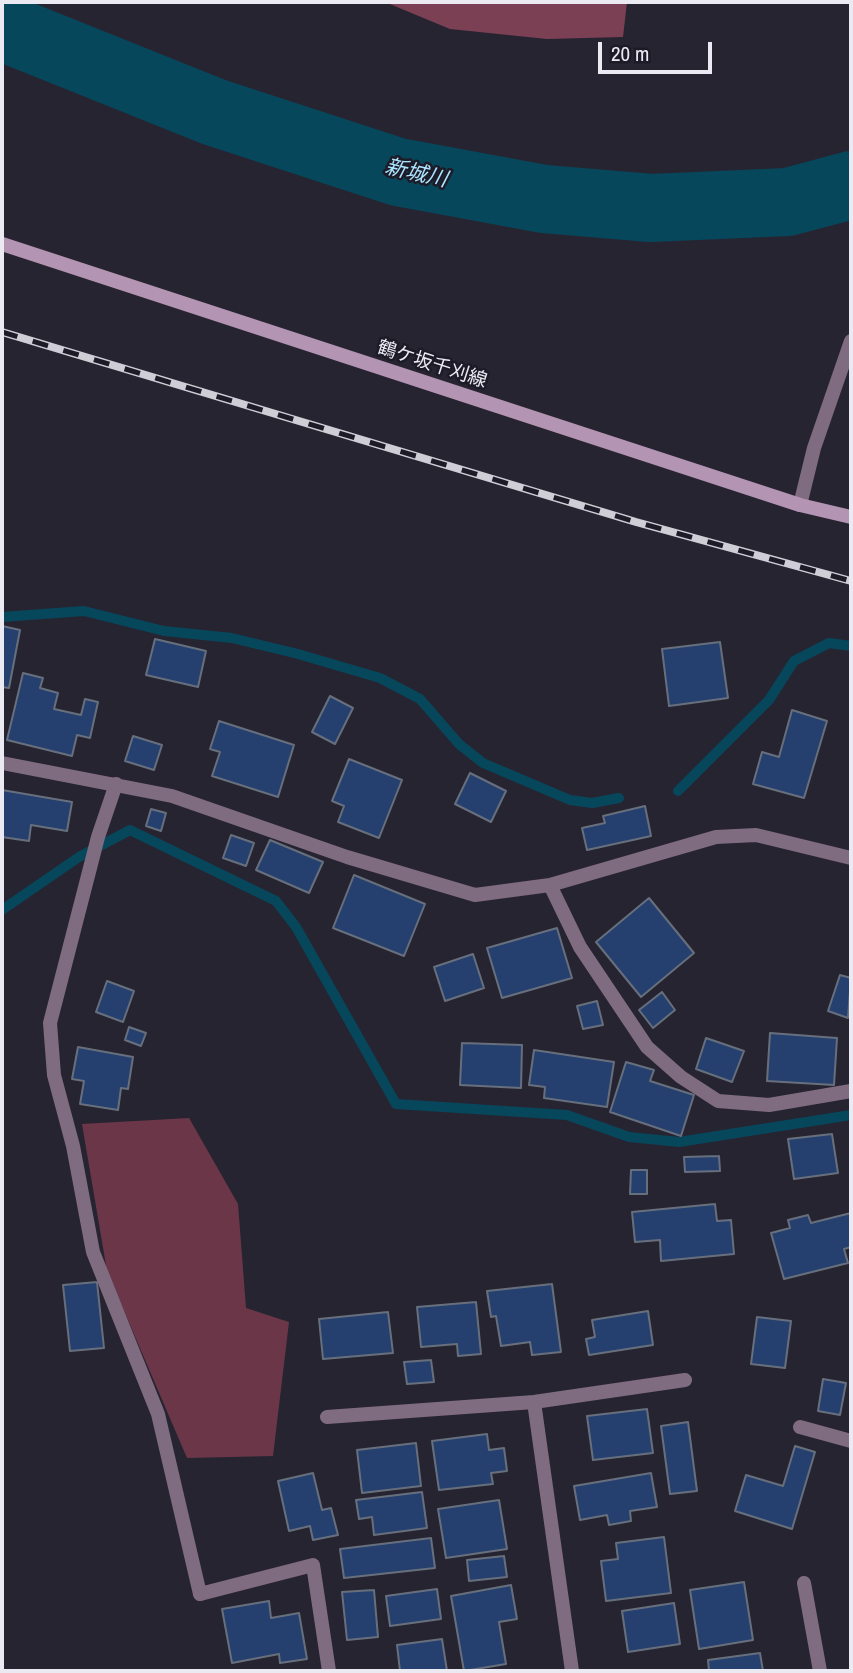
<!DOCTYPE html>
<meta charset="utf-8">
<style>
body{margin:0}
#map{position:relative;width:853px;height:1673px;overflow:hidden;background:#272431;font-family:"Archivo Narrow",sans-serif}
canvas{display:block}
.frame{position:absolute;inset:0;border:4px solid #ebeaf3;pointer-events:none}
.scale{position:absolute;left:598px;top:42px;width:114px;height:32px;box-sizing:border-box;border:4px solid #ebeaf3;border-top:0;padding-left:9px;font-size:21px;line-height:24px;white-space:nowrap;color:#ebeaf3;-webkit-text-stroke:5px #1d1b27;paint-order:stroke}
</style>
<div id="map">
<canvas width="853" height="1673"></canvas>
<div class="frame"></div>
<div class="scale">20 m</div>
</div>
<script>
const context = document.querySelector('canvas').getContext('2d');
context.lineJoin = 'round';
function fillPath(path, color) { context.fillStyle = color; context.fill(path, 'evenodd'); }
const poly = rows => new Path2D(rows.map(r => 'M' + r).join(''));
function stroke(path, color, width, dash) { context.strokeStyle = color; context.lineWidth = width; context.lineCap = dash ? 'butt' : 'round'; context.setLineDash(dash || []); context.stroke(path); }
function write(font, color, halo, rows, align = 'center') {
  context.font = font + ' "Archivo Narrow","Noto Sans JP",sans-serif'; context.lineWidth = 5; context.setLineDash([]); context.textBaseline = 'middle'; context.strokeStyle = halo; context.fillStyle = color; for (const [text, x, y, turn = 0] of rows) {
    context.save(); context.translate(x, y); context.rotate((+turn || 0) * Math.PI / 180); context.textAlign = isNaN(turn) ? turn : align; if (halo) context.strokeText(text, 0, 0); context.fillText(text, 0, 0); context.restore();
  }
}
fillPath(poly([
 [189,1118,238,1204,246,1308,289,1322,273,1456,187,1458,107,1271,82,1124]
]), '#6b3748');
fillPath(poly([
 [385,2,627,2,623,37,547,39,450,29]
]), '#7c4054');
stroke(poly([
 [2,617,84,611,164,631,232,638,298,654,380,678,420,699,459,744,483,763,570,800,592,803,619,798],
 [678,791,769,700,794,661,829,643,851,646],
 [2,910,79,857,130,830,276,901,296,927,396,1104,567,1115,629,1137,679,1142,851,1115]
]), '#07475c', 10);
stroke(poly([
 [2,27,214,112,398,172,544,199,651,208,788,202,851,185]
]), '#07475c', 68);
const building = poly([
 [2,626,20,630,9,688,2,687,2,626],
 [155,639,206,651,198,687,146,675,155,639],
 [720,642,728,698,669,706,662,649,720,642],
 [23,673,43,678,40,688,58,693,54,709,81,715,85,699,98,702,90,738,77,735,72,756,7,740,23,673],
 [330,696,353,708,335,744,312,732,330,696],
 [792,710,827,721,804,798,753,784,762,752,779,757,792,710],
 [219,721,294,745,278,797,212,776,220,752,210,749,219,721],
 [133,736,162,745,154,770,125,761,133,736],
 [349,759,402,780,379,838,338,822,344,806,332,801,349,759],
 [470,773,506,791,491,822,455,804,470,773],
 [2,790,72,802,67,831,31,825,29,841,2,837,2,790],
 [645,806,651,836,587,850,582,828,605,823,603,816,645,806],
 [151,809,166,813,161,831,146,826,151,809],
 [231,835,254,843,246,866,223,858,231,835],
 [270,840,323,862,309,893,256,870,270,840],
 [354,875,425,904,404,956,333,928,354,875],
 [649,898,694,953,641,997,596,942,649,898],
 [557,928,572,978,502,998,487,948,557,928],
 [473,954,484,988,445,1001,434,967,473,954],
 [840,975,851,978,848,1018,828,1011,840,975],
 [107,981,134,991,123,1022,96,1012,107,981],
 [662,992,675,1010,653,1028,639,1010,662,992],
 [597,1001,603,1025,583,1029,577,1006,597,1001],
 [129,1027,146,1033,141,1046,125,1040,129,1027],
 [770,1033,837,1038,834,1085,767,1081,770,1033],
 [706,1038,744,1051,732,1082,696,1069,706,1038],
 [462,1043,522,1045,521,1088,460,1085,462,1043],
 [78,1047,133,1057,128,1089,121,1088,118,1110,80,1104,84,1081,72,1079,78,1047],
 [534,1050,614,1062,607,1107,544,1098,545,1087,529,1085,534,1050],
 [626,1062,654,1070,650,1081,694,1095,681,1136,610,1112,626,1062],
 [832,1134,838,1173,794,1179,788,1139,832,1134],
 [719,1156,720,1171,685,1172,684,1157,719,1156],
 [631,1170,647,1170,647,1194,630,1194,631,1170],
 [715,1204,717,1221,731,1220,734,1254,661,1261,660,1240,635,1242,632,1212,715,1204],
 [851,1213,851,1247,844,1249,848,1263,784,1279,771,1233,790,1228,788,1220,808,1215,811,1223,851,1213],
 [97,1282,104,1348,70,1351,63,1285,97,1282],
 [552,1284,561,1352,532,1355,530,1342,501,1346,496,1316,491,1317,487,1291,552,1284],
 [476,1302,481,1354,458,1356,457,1344,421,1347,417,1307,476,1302],
 [648,1311,653,1345,589,1355,586,1339,595,1337,592,1320,648,1311],
 [388,1312,393,1353,323,1359,319,1319,388,1312],
 [757,1317,791,1321,785,1368,751,1364,757,1317],
 [431,1360,434,1382,407,1384,404,1362,431,1360],
 [823,1379,846,1383,840,1415,818,1411,823,1379],
 [647,1409,653,1453,593,1460,587,1416,647,1409],
 [688,1422,697,1491,670,1494,661,1426,688,1422],
 [487,1434,489,1450,504,1448,507,1471,491,1473,493,1484,439,1490,432,1441,487,1434],
 [416,1443,421,1486,362,1493,357,1450,416,1443],
 [795,1446,815,1452,792,1529,735,1511,746,1475,783,1486,795,1446],
 [313,1473,322,1510,331,1508,338,1535,313,1540,310,1526,289,1531,278,1481,313,1473],
 [651,1473,657,1507,630,1511,631,1521,609,1525,607,1515,580,1520,574,1486,651,1473],
 [422,1492,427,1528,374,1535,372,1517,359,1519,356,1500,422,1492],
 [499,1500,507,1549,446,1558,438,1509,499,1500],
 [664,1537,671,1593,606,1601,601,1561,618,1559,616,1543,664,1537],
 [431,1538,435,1568,344,1578,340,1549,431,1538],
 [504,1556,507,1577,469,1581,467,1560,504,1556],
 [744,1582,753,1640,699,1649,690,1590,744,1582],
 [511,1585,517,1619,499,1622,506,1664,464,1671,451,1596,511,1585],
 [437,1589,441,1619,390,1626,386,1596,437,1589],
 [374,1590,378,1637,347,1640,342,1592,374,1590],
 [269,1601,271,1618,299,1613,307,1659,280,1663,279,1654,232,1663,222,1609,269,1601],
 [674,1603,680,1644,628,1652,622,1611,674,1603],
 [442,1639,447,1671,400,1671,397,1645,442,1639],
 [760,1653,763,1671,709,1671,708,1660,760,1653]
]);
fillPath(building, '#25406e');
stroke(building, '#676f7d', 2);
stroke(poly([
 [116,784,98,837,50,1023,54,1075,73,1146,93,1252,158,1414,200,1594],
 [800,1427,851,1441]
]), '#806c80', 14);
stroke(poly([
 [800,505,814,448,851,341],
 [2,763,172,796,347,857,475,895,550,885,716,837,756,835,851,858],
 [550,885,580,947,647,1047,681,1077,718,1101,769,1105,851,1091],
 [534,1402,572,1671],
 [327,1417,534,1402,685,1380],
 [804,1583,820,1671],
 [200,1594,313,1565,329,1671]
]), '#806c80', 14);
stroke(poly([
 [2,244,800,505,851,517]
]), '#b494b3', 14);
const rail = poly([
 [2,332,636,522,851,581]
]);
stroke(rail, '#cfced7', 8);
stroke(rail, '#1d1b27', 5, [16]);
write('19px', '#ebeaf3', '#1d1b27', [
 ["鶴ケ坂千刈線",432,365,18]
]);
write('italic 21px', '#aae4fe', '#1d1b27', [
 ["新城川",416,174,13]
]);
</script>
